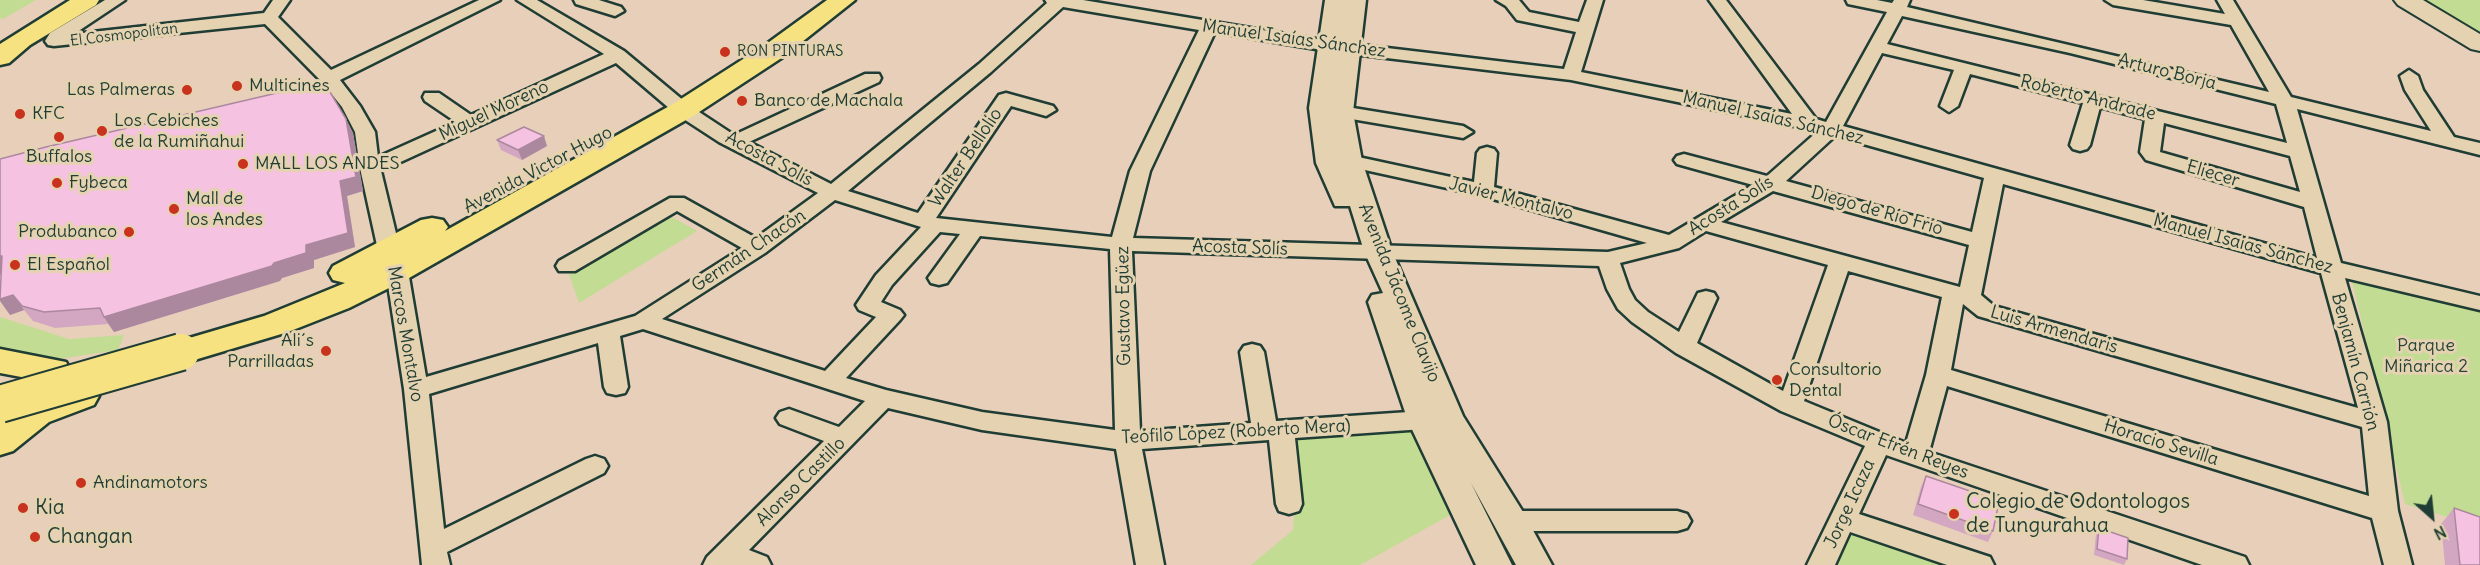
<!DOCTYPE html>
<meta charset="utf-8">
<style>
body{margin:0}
#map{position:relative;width:2480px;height:565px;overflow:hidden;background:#e8cfba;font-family:Delius,sans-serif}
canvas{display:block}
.north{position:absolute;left:2402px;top:487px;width:60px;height:60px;-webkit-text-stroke:4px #e5d2b0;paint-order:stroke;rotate:153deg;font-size:16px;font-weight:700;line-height:24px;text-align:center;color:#1f3d34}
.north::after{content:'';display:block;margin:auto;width:21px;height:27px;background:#1f3d34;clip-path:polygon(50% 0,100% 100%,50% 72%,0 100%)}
</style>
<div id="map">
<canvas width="2480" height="565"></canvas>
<div class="north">N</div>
</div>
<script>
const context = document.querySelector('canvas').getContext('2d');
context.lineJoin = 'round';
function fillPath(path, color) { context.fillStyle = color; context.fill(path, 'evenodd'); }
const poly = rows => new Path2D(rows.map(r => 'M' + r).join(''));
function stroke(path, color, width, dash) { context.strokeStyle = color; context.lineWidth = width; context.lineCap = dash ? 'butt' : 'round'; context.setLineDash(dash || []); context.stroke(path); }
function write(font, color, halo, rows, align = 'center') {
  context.font = font + ' Delius,sans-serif'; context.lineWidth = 6; context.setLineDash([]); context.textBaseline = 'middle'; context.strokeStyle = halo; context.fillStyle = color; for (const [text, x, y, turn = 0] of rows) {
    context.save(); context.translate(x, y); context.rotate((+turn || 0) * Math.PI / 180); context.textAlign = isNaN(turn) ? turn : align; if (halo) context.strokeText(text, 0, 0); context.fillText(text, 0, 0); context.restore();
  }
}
fillPath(poly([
 [0,0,36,0,3,19,0,18],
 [2409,0,2480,0,2480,43],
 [672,217,697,231,579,303,569,274],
 [2352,281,2480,312,2480,527,2405,504],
 [0,317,69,339,124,335,118,350,59,359,16,356,0,351],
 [1414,428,1450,515,1360,565,1251,565,1293,530,1295,507,1290,441],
 [1849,527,1961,565,1834,565]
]), '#c2dc93');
const minor = poly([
 [105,0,125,0,74,34,264,13,273,0,290,0,278,17,331,70,479,0,500,0,340,80,360,106,375,132,378,157,456,122,425,101,423,97,425,93,439,93,471,115,604,54,517,0,537,0,624,51,690,106,734,135,865,74,879,74,881,78,879,82,749,142,831,184,979,64,1047,3,1045,0,1083,0,1328,41,1564,69,1576,32,1517,20,1506,6,1496,0,1519,0,1529,12,1579,22,1587,0,1603,0,1581,72,1792,114,1709,0,1726,0,1816,119,1826,122,1887,12,1848,4,1846,0,1877,0,1892,3,1894,0,1910,0,1907,7,2269,92,2231,25,2113,5,2105,0,2143,0,2225,14,2217,0,2233,0,2291,97,2431,131,2405,90,2400,76,2409,70,2418,76,2423,90,2454,137,2480,143,2480,155,2297,109,2341,263,2480,296,2480,310,2345,278,2387,422,2398,511,2412,565,2384,565,2372,518,1947,386,1929,452,2245,557,2249,565,2202,565,1886,455,1859,514,1990,557,1994,565,1947,565,1850,532,1835,565,1807,565,1865,446,1781,411,1676,353,1632,322,1618,309,1607,289,1599,266,1132,251,1140,431,1251,423,1240,352,1244,346,1252,344,1260,346,1264,352,1276,421,1438,410,1447,413,1451,419,1447,425,1438,428,1295,438,1302,504,1299,511,1289,514,1279,511,1276,504,1269,440,1142,449,1164,565,1136,565,1116,449,982,430,888,408,749,550,767,557,771,565,703,565,707,557,824,441,780,424,776,418,780,412,789,409,839,427,865,401,643,329,620,336,628,387,625,393,616,395,607,393,604,387,598,343,429,394,444,529,586,459,595,456,604,459,608,466,604,473,447,552,450,565,422,565,404,389,386,271,378,250,360,168,355,132,342,107,322,82,265,24,54,46,48,45,45,41,50,33,105,0],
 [1063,7,1199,30,1130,171,1112,237,936,218,1011,106,1046,116,1056,110,1053,106,1006,93,999,95,918,213,848,191,991,72,1063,7],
 [1902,16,2070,53,2276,104,2287,143,1887,44,1902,16],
 [1215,32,1328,51,1571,80,1818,131,1767,176,1684,154,1677,156,1674,160,1677,164,1753,185,1669,235,1494,187,1497,153,1494,149,1487,147,1480,149,1477,153,1474,182,1349,155,1342,157,1339,161,1342,165,1479,195,1647,243,1608,252,1133,238,1150,171,1215,32],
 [1882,53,1954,70,1940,106,1949,112,1958,106,1970,74,2083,103,2070,145,2073,149,2080,151,2087,149,2090,145,2100,107,2145,119,2140,152,2146,160,2304,207,2317,258,1843,126,1882,53],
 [616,63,676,114,719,142,818,193,756,238,684,198,670,198,559,261,556,266,559,271,575,271,677,211,742,248,635,316,426,377,408,271,400,250,381,171,616,63],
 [2164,123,2290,156,2300,192,2160,152,2164,123],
 [1835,136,1984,178,1972,232,1786,181,1835,136],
 [2003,184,2321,273,2358,408,1994,306,1981,295,2003,184],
 [1773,191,1969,245,1960,287,1721,222,1773,191],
 [835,200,921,227,876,275,856,305,859,310,876,317,825,371,662,319,765,253,835,200],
 [1706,231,1828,265,1783,391,1697,343,1717,298,1714,293,1706,291,1698,293,1679,332,1648,312,1635,300,1629,289,1620,263,1679,248,1706,231],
 [940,232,960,234,928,278,931,283,939,285,947,283,980,236,1110,249,1115,430,982,412,886,390,846,378,900,320,904,315,900,310,881,302,892,285,940,232],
 [1848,271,1942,297,1926,375,1906,443,1804,401,1848,271],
 [1963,304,1978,316,2362,427,2369,496,1951,370,1963,304],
 [574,0,599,0,621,7,624,11,615,16,576,4,574,0],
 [1341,106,1463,126,1473,132,1463,138,1334,116,1331,112,1334,108,1341,106],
 [1511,511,1677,511,1687,514,1691,521,1687,528,1677,531,1511,531,1501,528,1497,521,1501,514,1511,511]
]);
const tertiary = poly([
 [1325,0,1366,0,1353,112,1362,161,1392,251,1463,416,1523,512,1552,565,1516,565,1471,483,1512,565,1476,565,1408,421,1368,302,1372,295,1383,293,1364,251,1350,206,1335,206,1316,163,1309,108,1325,0]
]);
const secondary = poly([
 [2394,0,2423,0,2480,34,2480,51,2471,49,2398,5,2394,0]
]);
const primary = poly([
 [70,0,99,0,96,5,30,45,9,63,0,65,0,44,70,0],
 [827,0,855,0,783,57,693,116,409,278,349,308,288,332,181,364,169,360,163,352,169,344,264,316,345,283,333,280,329,273,333,266,421,220,432,218,443,220,448,227,445,231,673,104,765,45,827,0],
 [0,349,66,362,71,371,66,380,53,383,0,373,0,349],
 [81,383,94,387,99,396,94,405,49,422,13,451,0,455,0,421,23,404,81,383]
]);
stroke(minor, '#1f3d34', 5);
stroke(tertiary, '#1f3d34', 5);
stroke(secondary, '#1f3d34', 4);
stroke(primary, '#1f3d34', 5);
fillPath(minor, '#e5d2b0');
fillPath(tertiary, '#e5d2b0');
fillPath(secondary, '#e5d2b0');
fillPath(primary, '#f7e281');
const primaryBridge = poly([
 [0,404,181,352]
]);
stroke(primaryBridge, '#1f3d34', 40, []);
stroke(primaryBridge, '#f7e281', 36);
fillPath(poly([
 [346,119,353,133,363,191,347,196,355,247,314,260,314,268,282,278,280,281,114,332,108,324,55,328,33,321,24,310,10,315,0,274,0,159],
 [497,140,547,146,522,160,501,150],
 [1926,476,1993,531,1988,542,1913,515,1921,487],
 [2454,508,2480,565,2445,565,2441,524],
 [2099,528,2127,559,2124,565,2094,555,2096,534]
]), '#d3a7c2');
fillPath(poly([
 [346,119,353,133,363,191,347,196,355,247,314,260,314,268,282,278,280,281,114,332,104,317,306,245,340,181],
 [544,136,547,146,522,160,518,150],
 [0,256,2,256,12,271,0,274],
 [13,295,24,310,10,315,0,301,0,299]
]), '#ac889e');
const building = poly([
 [324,82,346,119,356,177,340,181,348,233,306,245,306,253,274,263,272,266,104,317,100,308,44,312,22,306,13,295,0,299,2,256,0,256,0,159,46,147,324,82],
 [524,127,544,136,518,150,497,140,524,127],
 [1926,476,1999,501,1993,531,1918,504,1926,476],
 [2454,508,2480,517,2480,565,2460,565,2454,508],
 [2099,528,2128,538,2127,559,2097,549,2099,528]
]);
fillPath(building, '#f5c2e1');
stroke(building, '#ac889e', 1.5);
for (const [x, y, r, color] of [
 [725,52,6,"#c8321e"],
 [237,86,6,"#c8321e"],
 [187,90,6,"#c8321e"],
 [742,101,6,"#c8321e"],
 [20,114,6,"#c8321e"],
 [102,131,6,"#c8321e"],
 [59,137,6,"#c8321e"],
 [243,164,6,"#c8321e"],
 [57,183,6,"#c8321e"],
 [174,209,6,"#c8321e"],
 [129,232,6,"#c8321e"],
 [15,265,6,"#c8321e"],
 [326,351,6,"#c8321e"],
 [1777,380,6,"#c8321e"],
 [81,483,6,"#c8321e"],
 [23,508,6,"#c8321e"],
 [1954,514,6,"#c8321e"],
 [35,537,6,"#c8321e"]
]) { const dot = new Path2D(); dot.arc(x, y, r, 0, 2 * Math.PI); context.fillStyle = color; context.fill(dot); stroke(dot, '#e5d2b0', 2); }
write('15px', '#1f3d34', '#e5d2b0', [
 ["El Cosmopolitan",124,35,-7]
]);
write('15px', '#1f3d34', '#e5d2b0', [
 ["RON PINTURAS",737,52]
], 'left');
write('18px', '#1f3d34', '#e5d2b0', [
 ["Manuel Isaías Sánchez",1294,39,8],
 ["Arturo Borja",2167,72,14],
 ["Roberto Andrade",2088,98,14],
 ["Miguel Moreno",494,111,-25],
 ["Manuel Isaías Sánchez",1773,118,13],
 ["Walter Bellolio",966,158,-56],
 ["Acosta Solís",769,159,28],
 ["Avenida Victor Hugo",538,170,-28],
 ["Eliecer",2213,174,16],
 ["Javier Montalvo",1511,199,14],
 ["Acosta Solís",1731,206,-32],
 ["Diego de Río Frío",1877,211,16],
 ["Manuel Isaías Sánchez",2243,244,15],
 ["Acosta Solís",1240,248,2],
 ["Germán Chacón",749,251,-34],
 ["Avenida Jácome Clavijo",1399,293,68],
 ["Gustavo Egüez",1124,306,-91],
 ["Luis Armendaris",2054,330,16],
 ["Marcos Montalvo",405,334,80],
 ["Benjamín Carrión",2355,362,75],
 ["Teófilo López (Roberto Mera)",1236,432,-3],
 ["Horacio Sevilla",2161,443,17],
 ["Óscar Efrén Reyes",1898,447,21],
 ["Alonso Castillo",801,482,-45],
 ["Jorge Icaza",1850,504,-65]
]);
write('18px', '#1f3d34', '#e5d2b0', [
 ["Multicines",249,86],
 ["Las Palmeras",175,90,"right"],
 ["Banco de Machala",754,101],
 ["KFC",32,114],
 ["Los Cebiches",114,121],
 ["de la Rumiñahui",114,142],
 ["Buffalos",59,157,"center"],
 ["MALL LOS ANDES",255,164],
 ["Fybeca",69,183],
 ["Mall de",186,199],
 ["los Andes",186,220],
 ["Produbanco",117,232,"right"],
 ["El Español",27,265],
 ["Ali´s",314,341,"right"],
 ["Parrilladas",314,362,"right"],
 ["Consultorio",1789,370],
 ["Dental",1789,391],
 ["Andinamotors",93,483]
], 'left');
write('18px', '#274539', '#e5d2b0', [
 ["Parque",2426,346],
 ["Miñarica 2",2426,367]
]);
write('21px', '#1f3d34', '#e5d2b0', [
 ["Colegio de Odontologos",1966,502],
 ["de Tungurahua",1966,526],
 ["Kia",35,508],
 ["Changan",47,537]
], 'left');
</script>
